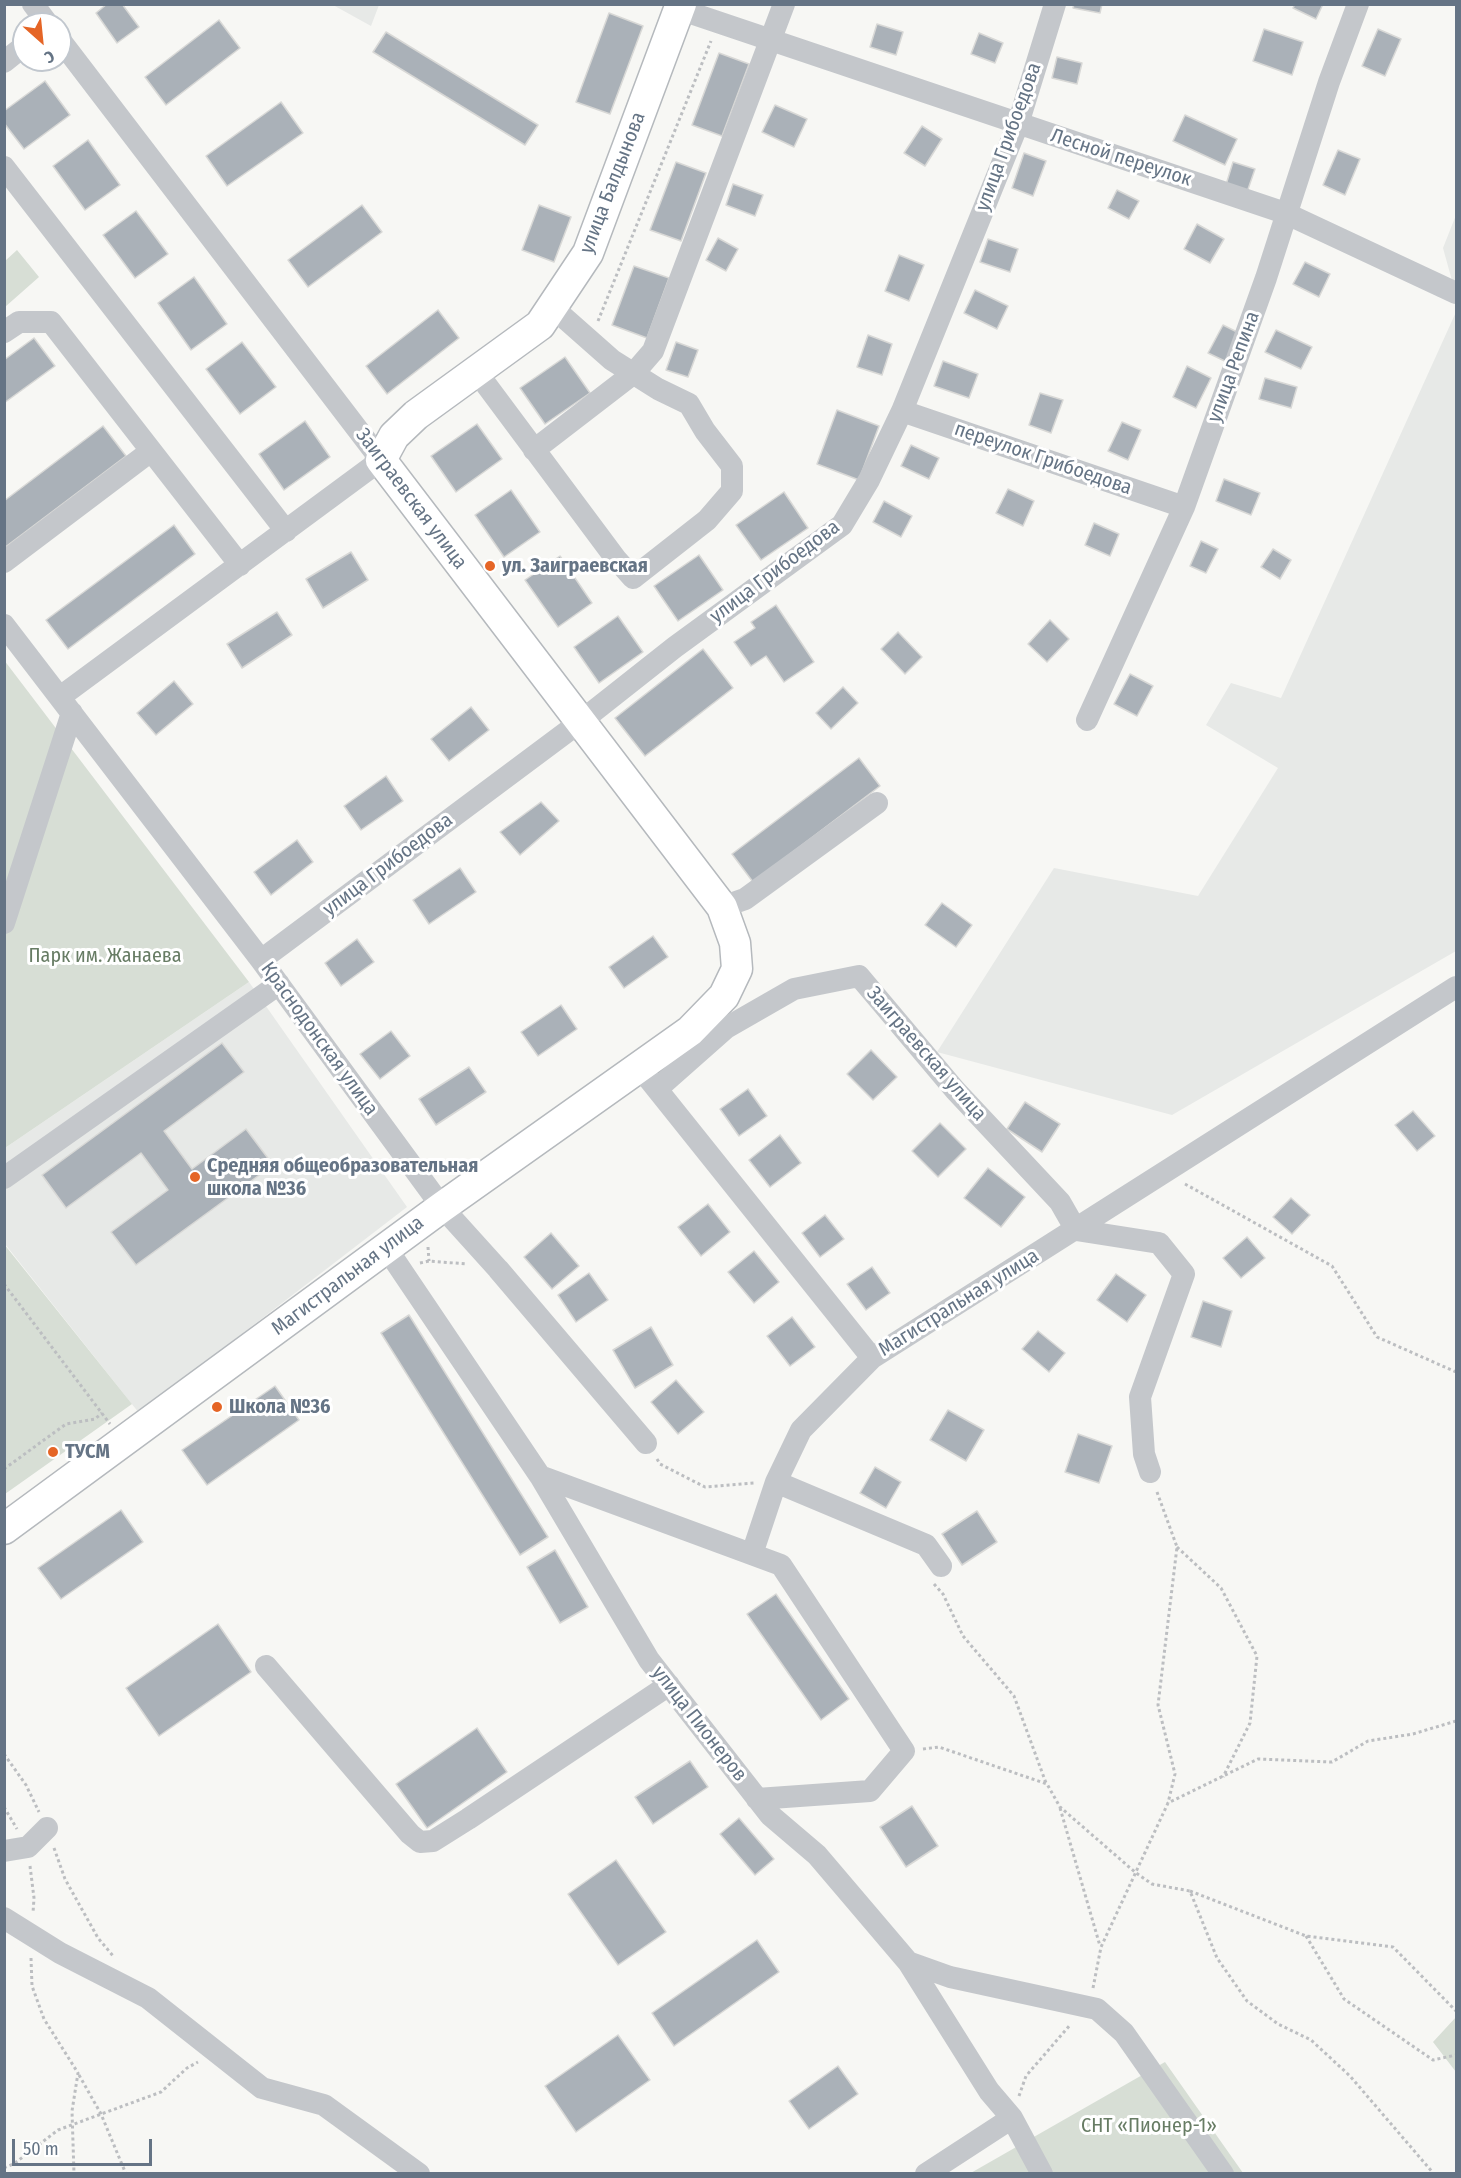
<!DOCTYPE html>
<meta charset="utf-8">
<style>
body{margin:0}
#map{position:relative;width:1461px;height:2178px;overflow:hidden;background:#f7f7f4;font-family:"Fira Sans Condensed",sans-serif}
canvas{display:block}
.frame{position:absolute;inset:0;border:6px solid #657485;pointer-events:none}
.north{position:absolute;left:12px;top:12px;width:60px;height:60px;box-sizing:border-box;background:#fff;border:2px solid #c1c7ce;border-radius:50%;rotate:153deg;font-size:16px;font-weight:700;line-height:24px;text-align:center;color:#657485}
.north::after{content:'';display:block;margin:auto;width:21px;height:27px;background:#e56526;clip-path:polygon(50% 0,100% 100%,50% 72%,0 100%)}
.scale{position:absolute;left:12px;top:2139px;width:140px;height:27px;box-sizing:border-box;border:3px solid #657485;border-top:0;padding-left:8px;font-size:18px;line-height:21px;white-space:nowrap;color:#657485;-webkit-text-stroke:4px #fff;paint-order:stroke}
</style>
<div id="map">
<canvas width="1461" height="2178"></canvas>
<div class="frame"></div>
<div class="north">С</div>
<div class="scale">50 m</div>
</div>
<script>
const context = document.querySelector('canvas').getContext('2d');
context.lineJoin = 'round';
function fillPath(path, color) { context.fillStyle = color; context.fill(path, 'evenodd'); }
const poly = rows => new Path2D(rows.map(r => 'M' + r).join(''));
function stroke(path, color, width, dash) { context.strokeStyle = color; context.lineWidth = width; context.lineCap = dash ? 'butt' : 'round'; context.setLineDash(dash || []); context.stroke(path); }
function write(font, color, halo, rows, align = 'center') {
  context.font = font + ' "Fira Sans Condensed",sans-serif'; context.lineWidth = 6; context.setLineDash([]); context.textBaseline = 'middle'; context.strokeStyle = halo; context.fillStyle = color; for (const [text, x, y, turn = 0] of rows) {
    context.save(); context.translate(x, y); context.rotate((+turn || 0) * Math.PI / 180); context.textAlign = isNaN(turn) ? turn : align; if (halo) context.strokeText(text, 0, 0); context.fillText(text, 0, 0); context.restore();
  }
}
fillPath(poly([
 [333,5,379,5,371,26],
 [1456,215,1456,295,1443,248],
 [1456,312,1456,951,1172,1115,937,1052,1054,868,1198,896,1278,768,1206,725,1231,683,1281,698],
 [249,982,407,1207,139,1413,5,1244,5,1148]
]), '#e7e9e7');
fillPath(poly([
 [17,250,39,277,5,307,5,261],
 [4,660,249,982,5,1148,4,1148],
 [4,1244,132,1404,5,1494,4,1494],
 [1456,2017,1456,2072,1433,2042],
 [1165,2062,1243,2173,969,2174]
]), '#d7ded5');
const building = poly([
 [107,4,122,4,139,27,117,43,96,13,107,4],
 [1074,4,1102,4,1100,13,1073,8,1074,4],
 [1295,4,1323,4,1316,19,1293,8,1295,4],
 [609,13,643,26,610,114,576,102,609,13],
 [219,20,240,48,166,105,145,77,219,20],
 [877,24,903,32,896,55,870,47,877,24],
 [1264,29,1303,42,1292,75,1253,61,1264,29],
 [1378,29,1401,39,1385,76,1362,66,1378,29],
 [386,32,538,125,525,145,373,52,386,32],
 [979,33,1003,43,995,63,971,54,979,33],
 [719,53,749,64,722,136,692,125,719,53],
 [1057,57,1082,63,1077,84,1052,78,1057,57],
 [45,81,70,115,24,149,4,123,4,111,45,81],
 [281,102,303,133,227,186,206,156,281,102],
 [775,105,807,119,794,147,762,132,775,105],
 [1185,115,1237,139,1225,165,1173,141,1185,115],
 [922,126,942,139,925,166,904,153,922,126],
 [88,140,120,185,85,210,53,166,88,140],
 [1338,150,1360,159,1345,195,1323,185,1338,150],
 [1024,153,1046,161,1033,196,1012,188,1024,153],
 [676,162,706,173,681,241,650,230,676,162],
 [1233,162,1255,169,1246,195,1225,188,1233,162],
 [733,184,763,195,755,216,726,205,733,184],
 [1117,190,1139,201,1129,219,1108,208,1117,190],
 [362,205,382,232,308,287,288,260,362,205],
 [539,205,571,217,554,262,522,250,539,205],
 [136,211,168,254,135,278,103,235,136,211],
 [1197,224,1224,239,1210,263,1184,249,1197,224],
 [718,238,738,249,726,271,706,260,718,238],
 [988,239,1018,249,1010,272,980,262,988,239],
 [899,255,924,265,909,301,885,291,899,255],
 [1305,262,1330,274,1319,297,1293,284,1305,262],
 [634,266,669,278,647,338,612,325,634,266],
 [194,277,227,324,191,350,158,303,194,277],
 [975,290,1008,306,997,329,964,313,975,290],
 [438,310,459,338,387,394,366,366,438,310],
 [1223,325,1243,335,1229,363,1208,353,1223,325],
 [1276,330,1312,347,1301,369,1265,352,1276,330],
 [868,335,892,344,882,375,857,367,868,335],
 [34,338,55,366,4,403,4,360,34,338],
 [242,342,276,387,240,414,206,369,242,342],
 [676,342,698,350,688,377,666,370,676,342],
 [565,357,590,393,545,424,520,388,565,357],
 [943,361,978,374,969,398,934,386,943,361],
 [1187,366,1211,378,1196,408,1173,397,1187,366],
 [1265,378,1297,387,1291,408,1259,399,1265,378],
 [1040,393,1063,400,1051,433,1029,425,1040,393],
 [837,410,879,426,859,480,817,464,837,410],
 [305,421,330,457,284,490,259,454,305,421],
 [1122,422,1141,430,1128,460,1108,451,1122,422],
 [477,424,502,459,456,492,431,456,477,424],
 [103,426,126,456,4,548,4,501,103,426],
 [911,445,939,458,929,479,901,466,911,445],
 [1224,479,1260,493,1251,515,1216,501,1224,479],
 [1008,489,1034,501,1023,526,996,513,1008,489],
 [511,490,540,532,504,557,475,515,511,490],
 [784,492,808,528,761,560,736,525,784,492],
 [884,501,912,516,901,537,873,522,884,501],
 [1094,523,1119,534,1110,556,1085,545,1094,523],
 [174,525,195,554,68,649,46,620,174,525],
 [1201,541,1218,549,1206,573,1190,566,1201,541],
 [1273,549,1291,560,1280,579,1261,567,1273,549],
 [351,552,368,580,323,608,306,579,351,552],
 [699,555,723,590,678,621,654,586,699,555],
 [560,556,592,603,558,627,525,580,560,556],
 [776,605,814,662,784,682,766,656,751,666,734,642,755,628,751,622,776,605],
 [277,612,292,635,242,668,227,644,277,612],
 [618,616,643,652,599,683,574,647,618,616],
 [1050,620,1069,639,1047,662,1028,644,1050,620],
 [898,632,922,657,905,674,881,649,898,632],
 [703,649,733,688,645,756,615,718,703,649],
 [1130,674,1153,686,1137,716,1114,704,1130,674],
 [174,681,193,704,156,735,137,713,174,681],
 [843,687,858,703,831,729,816,713,843,687],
 [471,707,489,730,449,761,431,739,471,707],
 [859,758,880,786,753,882,732,854,859,758],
 [386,776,403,801,361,830,344,806,386,776],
 [541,802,559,821,520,855,500,832,541,802],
 [297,840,313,862,271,895,254,872,297,840],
 [460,868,476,892,429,924,413,900,460,868],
 [942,903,972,925,956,947,925,925,942,903],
 [653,936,668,957,624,988,609,967,653,936],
 [357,939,374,962,341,986,325,963,357,939],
 [561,1005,577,1029,538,1056,521,1032,561,1005],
 [391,1031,410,1056,380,1079,360,1054,391,1031],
 [222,1043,244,1072,164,1131,192,1169,246,1129,273,1165,136,1265,111,1232,168,1190,141,1153,66,1208,42,1175,222,1043],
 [871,1050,897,1077,873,1100,847,1074,871,1050],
 [469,1067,486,1092,436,1125,419,1099,469,1067],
 [748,1089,767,1116,739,1136,720,1109,748,1089],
 [1025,1102,1060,1124,1042,1152,1007,1129,1025,1102],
 [1413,1111,1435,1136,1417,1151,1395,1125,1413,1111],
 [940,1123,966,1149,938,1177,912,1151,940,1123],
 [780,1135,801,1163,770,1187,749,1160,780,1135],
 [988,1168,1025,1197,1001,1227,964,1198,988,1168],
 [1291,1198,1310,1215,1292,1234,1273,1217,1291,1198],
 [708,1204,730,1232,701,1256,678,1227,708,1204],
 [825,1215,844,1239,820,1257,802,1233,825,1215],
 [551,1233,579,1266,552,1289,524,1257,551,1233],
 [1247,1237,1265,1258,1241,1278,1223,1258,1247,1237],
 [754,1251,779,1282,754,1303,728,1272,754,1251],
 [872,1267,890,1293,866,1310,847,1284,872,1267],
 [589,1273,608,1300,576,1322,558,1295,589,1273],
 [1116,1274,1146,1295,1127,1322,1097,1300,1116,1274],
 [1203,1301,1232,1311,1221,1347,1191,1337,1203,1301],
 [409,1315,548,1537,520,1555,381,1333,409,1315],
 [792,1317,815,1347,790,1366,767,1336,792,1317],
 [651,1327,673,1365,635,1388,613,1350,651,1327],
 [1038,1331,1065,1353,1049,1372,1022,1349,1038,1331],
 [676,1380,704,1412,678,1434,651,1402,676,1380],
 [275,1386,299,1420,207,1485,182,1450,275,1386],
 [948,1410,984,1430,966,1461,930,1440,948,1410],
 [1078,1434,1112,1446,1099,1483,1065,1472,1078,1434],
 [875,1467,901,1482,886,1508,860,1493,875,1467],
 [121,1510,143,1542,61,1599,38,1568,121,1510],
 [977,1511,997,1542,962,1565,942,1534,977,1511],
 [555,1550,588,1607,560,1623,527,1567,555,1550],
 [776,1594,849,1699,821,1720,747,1614,776,1594],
 [218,1624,251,1672,159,1736,126,1688,218,1624],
 [477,1728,507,1772,427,1828,396,1784,477,1728],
 [690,1761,708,1787,653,1824,635,1797,690,1761],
 [912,1806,938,1846,906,1867,880,1827,912,1806],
 [739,1818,774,1859,755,1875,720,1834,739,1818],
 [616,1860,666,1932,618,1965,568,1894,616,1860],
 [757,1940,779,1972,674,2046,652,2013,757,1940],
 [618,2035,650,2080,576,2132,545,2086,618,2035],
 [838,2066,858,2094,809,2129,789,2101,838,2066]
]);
fillPath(building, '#aab1b8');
stroke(building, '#d8d8d6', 1.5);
const major = poly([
 [4,1529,442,1207,690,1031,724,996,737,969,735,943,722,907,381,460,394,436,416,415,540,325,588,253,681,4]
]);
stroke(major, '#b5b9bd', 33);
stroke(poly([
 [598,321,711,41],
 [1185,1184,1332,1266,1377,1337,1456,1372],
 [428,1247,429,1261],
 [420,1263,429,1261,467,1264],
 [4,1284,110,1424],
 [657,1459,660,1464,705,1487,754,1483],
 [4,1469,66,1424,95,1419,102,1413],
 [1157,1492,1177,1547,1158,1705,1175,1774,1168,1803],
 [1177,1547,1221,1588,1257,1656,1250,1723,1223,1777],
 [934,1584,943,1594,963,1636,1014,1696,1046,1783],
 [923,1749,939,1747,1047,1784,1060,1807,1136,1873,1152,1884,1190,1891,1217,1958,1247,2001,1278,2024,1311,2040,1350,2076,1434,2174],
 [4,1754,26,1785,39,1812],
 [4,1807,17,1829],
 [1060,1808,1100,1946],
 [54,1848,65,1879,98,1938,114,1957],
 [30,1866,34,1898,33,1913],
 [1190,1891,1306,1936,1393,1947,1456,2011],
 [1306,1936,1344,1999,1433,2060,1456,2055],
 [31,1958,32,1986,44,2019,78,2073,72,2111,74,2174],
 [1093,1988,1101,1947,1168,1803,1258,1759,1332,1762,1368,1741,1413,1734,1456,1721],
 [79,2075,101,2114,126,2174],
 [1019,2096,1026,2076,1070,2025],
 [4,2168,15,2163,58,2130,161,2092,187,2068,198,2062]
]), '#bcbec1', 3, [3, 3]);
stroke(poly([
 [33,4,48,24],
 [679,9,1285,213,1456,293],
 [60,40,381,460,60,697],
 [4,62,24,46],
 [4,167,286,531],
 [4,332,19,322,51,322,240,565],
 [476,371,616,559,633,578,707,520,732,491,732,466,705,431,689,404,658,389,612,360,552,307],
 [902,411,1184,507],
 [534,450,634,373,653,351,784,4],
 [4,562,151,451],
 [4,625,261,960,442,1207,498,1269,646,1443],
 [1087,720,1184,507,1266,278,1329,82,1358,4],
 [722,907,745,899,877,803],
 [4,923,72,713],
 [261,960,580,722,675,647,842,525,869,480,902,411,1018,124,1055,4],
 [648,1078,872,1358],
 [657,1089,726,1028,794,989,859,976,955,1090,1060,1202,1076,1230,1159,1243,1184,1274,1140,1397,1144,1454,1150,1472],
 [4,1178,279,984],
 [387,1249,540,1476,649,1660,770,1815,817,1855,908,1962,989,2091,1012,2118,1042,2174],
 [540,1476,781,1565,904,1751,870,1791,757,1799],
 [776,1482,926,1545,941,1566],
 [752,1554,776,1482,801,1430,872,1358,1456,987],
 [266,1666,410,1834,420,1842,433,1841,468,1819,669,1685],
 [4,1851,28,1847,47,1828],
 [4,1918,60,1953,148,1998,262,2088,324,2105,419,2174],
 [908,1962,950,1977,1097,2009,1124,2033,1223,2174],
 [926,2174,1012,2118]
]), '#c4c7cb', 22);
stroke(major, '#fff', 30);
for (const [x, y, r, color] of [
 [490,566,6,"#e56526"],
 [195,1177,6,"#e56526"],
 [217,1407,6,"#e56526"],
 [53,1452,6,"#e56526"]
]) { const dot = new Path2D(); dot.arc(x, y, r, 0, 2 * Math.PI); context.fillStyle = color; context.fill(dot); stroke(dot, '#fff', 2); }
write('20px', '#657485', '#fff', [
 ["улица Грибоедова",1009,137,-70],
 ["Лесной переулок",1121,158,18],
 ["улица Балдынова",613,183,-69],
 ["улица Репина",1234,367,-70],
 ["переулок Грибоедова",1043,459,19],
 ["Заиграевская улица",411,499,53],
 ["улица Грибоедова",775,572,-37],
 ["улица Грибоедова",388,865,-37],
 ["Краснодонская улица",319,1039,54],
 ["Заиграевская улица",926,1054,49],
 ["Магистральная улица",348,1276,-37],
 ["Магистральная улица",959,1303,-32],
 ["улица Пионеров",699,1724,52]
]);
write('bold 20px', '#657485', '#fff', [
 ["ул. Заиграевская",502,566],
 ["Средняя общеобразовательная",207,1166],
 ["школа №36",207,1189],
 ["Школа №36",229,1407],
 ["ТУСМ",65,1452]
], 'left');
write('20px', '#677c64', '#fff', [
 ["Парк им. Жанаева",105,956],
 ["СНТ «Пионер-1»",1149,2126]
]);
</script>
